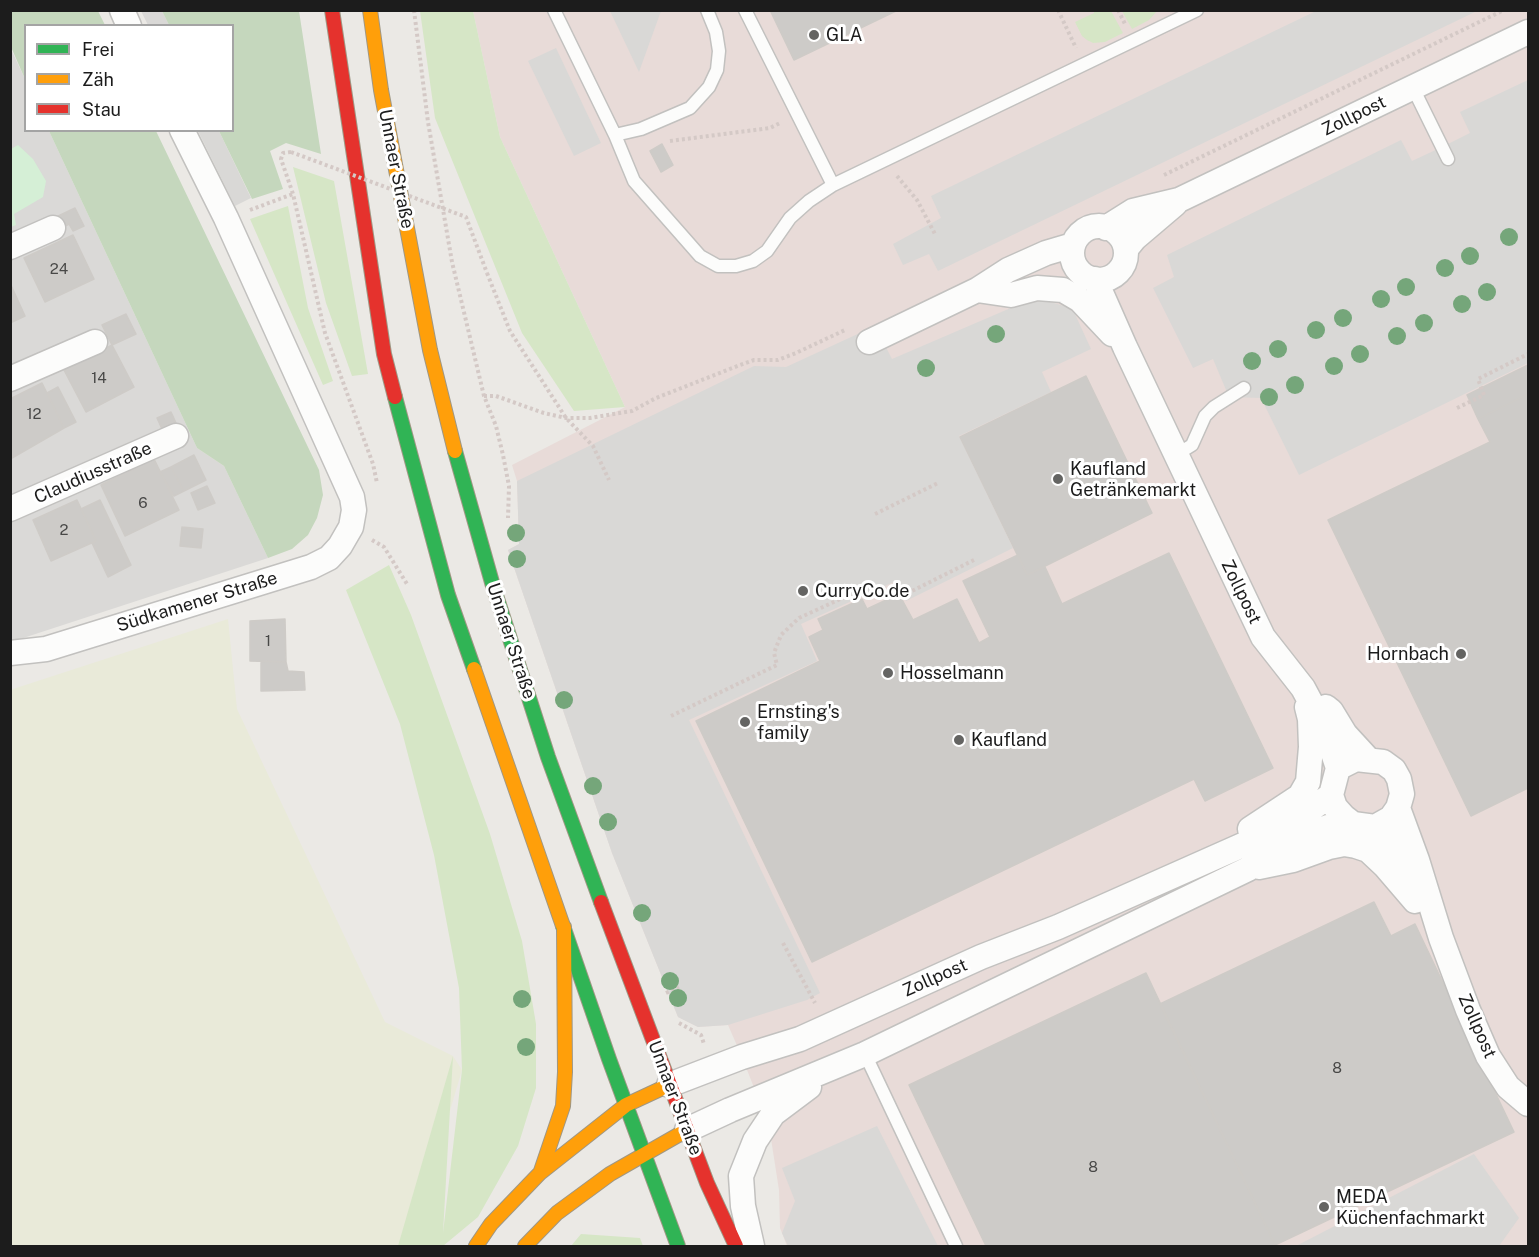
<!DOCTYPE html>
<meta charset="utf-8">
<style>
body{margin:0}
#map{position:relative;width:1539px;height:1257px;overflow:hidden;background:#ebe9e5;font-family:"Public Sans",sans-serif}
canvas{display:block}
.frame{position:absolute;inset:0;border:12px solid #1c1c1c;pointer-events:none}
.legend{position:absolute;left:24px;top:24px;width:210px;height:108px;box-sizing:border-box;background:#fff;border:2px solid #a4a4a4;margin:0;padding:8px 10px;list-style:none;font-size:18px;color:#1c1c1c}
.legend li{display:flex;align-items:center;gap:12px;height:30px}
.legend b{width:30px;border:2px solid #a4a4a4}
</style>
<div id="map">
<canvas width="1539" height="1257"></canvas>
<div class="frame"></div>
<ul class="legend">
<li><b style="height:8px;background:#30b455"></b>Frei</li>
<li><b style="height:8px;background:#ff9f0a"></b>Zäh</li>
<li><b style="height:8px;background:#e5322d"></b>Stau</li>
</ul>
</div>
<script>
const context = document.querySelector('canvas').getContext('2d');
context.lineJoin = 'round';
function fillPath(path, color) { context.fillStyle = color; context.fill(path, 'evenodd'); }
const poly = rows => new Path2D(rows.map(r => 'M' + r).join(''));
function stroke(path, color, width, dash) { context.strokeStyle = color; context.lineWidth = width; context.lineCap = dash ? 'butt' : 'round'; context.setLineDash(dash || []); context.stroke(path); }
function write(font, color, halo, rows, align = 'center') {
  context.font = font + ' "Public Sans",sans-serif'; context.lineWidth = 6; context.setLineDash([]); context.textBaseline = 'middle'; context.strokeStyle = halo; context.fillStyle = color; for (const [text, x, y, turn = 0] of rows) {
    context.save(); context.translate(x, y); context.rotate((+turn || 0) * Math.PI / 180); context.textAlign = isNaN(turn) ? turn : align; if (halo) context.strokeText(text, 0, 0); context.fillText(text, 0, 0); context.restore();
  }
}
fillPath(poly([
 [10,47,25,79,26,130,49,131,197,448,224,466,268,558,11,642]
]), '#dad9d7');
fillPath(poly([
 [473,11,1528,11,1528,1246,787,1246,780,1228,779,1190,769,1126,742,1057,728,1025,698,1027,678,1017,612,853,508,550,519,544,517,481,512,465,625,407,500,137]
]), '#e8dbd8');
fillPath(poly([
 [141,11,162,11,169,25,148,25],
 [610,11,661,11,639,72,629,51],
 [1316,11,1477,11,938,271,929,254,903,265,893,244,941,218,931,196],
 [556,48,601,143,574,156,528,61],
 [1528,80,1528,363,1299,475,1261,398,1229,397,1213,359,1193,368,1153,288,1174,277,1167,255,1401,140,1412,161,1442,147,1470,133,1460,112],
 [198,131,219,131,251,198,235,206],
 [1047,301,1064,306,1074,312,1091,349,1042,372,1051,392,959,436,1013,548,906,601,896,581,801,624,817,661,689,720,820,993,807,1000,728,1025,698,1027,678,1017,612,853,508,550,519,544,517,481,754,366,786,367,875,326,892,359,1013,307,1028,302],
 [877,1126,938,1246,788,1246,782,1233,795,1201,782,1168],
 [1474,1154,1519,1218,1499,1246,1296,1246]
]), '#d9d8d6');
fillPath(poly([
 [228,619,237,709,385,1022,453,1056,462,1070,410,1246,11,1246,10,690]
]), '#e9ead9');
fillPath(poly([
 [420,11,473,11,500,137,625,407,574,411,522,333,435,118],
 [1094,11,1111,11,1123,33,1105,42,1093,43,1087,40,1082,36,1075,22,1094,13],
 [1122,11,1157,11,1149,20,1132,29],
 [293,167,334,181,368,374,352,376,326,303],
 [288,206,308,308,333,381,323,385,250,219],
 [389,565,411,615,490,834,522,941,536,1024,536,1088,518,1146,478,1217,443,1246,398,1246,453,1056,443,1233,462,1070,459,988,434,855,400,724,346,590],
 [581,1234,640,1238,643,1246,571,1246]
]), '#d6e6c6');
fillPath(poly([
 [10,11,98,11,105,25,26,26,25,79,11,47],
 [162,11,299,11,321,154,286,143,270,151,283,189,252,199,219,131,232,130,232,26,169,25],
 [49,131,156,131,319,470,323,495,317,518,308,535,292,549,268,558,224,466,197,448]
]), '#c5d7bd');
fillPath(poly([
 [18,145,33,159,46,181,43,197,14,214,16,225,11,227,11,149]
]), '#d5efd6');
const building = poly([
 [770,10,898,10,794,60,770,10],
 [662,144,673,165,661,172,650,151,662,144],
 [75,208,84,226,73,231,69,224,58,230,52,219,75,208],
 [73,235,94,279,45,302,24,258,73,235],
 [10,283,25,316,10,323,10,283],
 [126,314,136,334,112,345,102,325,126,314],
 [112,345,134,387,86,412,64,370,112,345],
 [1528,365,1528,394,1478,419,1467,395,1528,365],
 [1086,376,1152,513,1027,575,960,437,1086,376],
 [42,383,64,428,12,458,10,399,42,383],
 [58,387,76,422,64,428,47,393,58,387],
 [1528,394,1528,788,1471,816,1328,520,1490,442,1478,419,1528,394],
 [171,412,176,423,162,429,157,418,171,412],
 [194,455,206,480,184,491,171,467,194,455],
 [154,459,179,510,125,536,101,485,154,459],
 [171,467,184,491,174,496,160,472,171,467],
 [207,486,215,503,198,510,191,493,207,486],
 [77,500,96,541,51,561,33,520,77,500],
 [100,500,131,565,108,577,92,543,96,541,81,509,100,500],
 [182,527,203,529,201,548,180,546,182,527],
 [1169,553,1273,768,1205,801,1194,779,812,962,696,721,820,661,809,637,823,630,818,619,862,599,867,609,899,594,913,620,957,599,979,643,990,637,963,581,1018,555,1027,575,1045,567,1062,604,1169,553],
 [285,619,286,662,250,661,250,621,285,619],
 [261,661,286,662,288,671,304,672,305,690,261,691,261,661],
 [1374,902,1391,936,1415,924,1514,1132,1275,1245,1160,1004,1374,902],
 [1146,973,1275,1245,986,1246,909,1085,1146,973]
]);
fillPath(building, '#cdcbc8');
stroke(building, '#cecbc7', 1.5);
const lane = poly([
 [554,10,615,135,641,129,690,108,709,87,717,70,719,51,716,32,707,10],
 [745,10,833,185,1197,10],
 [1413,88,1448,159],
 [615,135,634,181,700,256,718,266,736,266,753,261,767,251,790,218,809,201,833,185],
 [1176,455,1192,445,1205,416,1214,407,1244,388],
 [865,1054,956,1246]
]);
const street = poly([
 [122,10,129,26],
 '1072 253a27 27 0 1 1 54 0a27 27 0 1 1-54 0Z',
 [1106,228,1133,211,1179,200,1528,32],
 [10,247,53,228],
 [1126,249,1135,238,1175,204],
 [1095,279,1125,347,1263,637,1303,688,1325,729,1338,768],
 [977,290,1011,295,1037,288,1063,290,1080,300,1112,334],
 [869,342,977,290,1008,270,1046,253,1073,245],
 [10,379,95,342],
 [10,509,176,436],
 [10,653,46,649,311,567,329,558,340,546,351,527,354,510,352,497,226,218,182,130],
 [1326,707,1331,711,1345,734,1368,759],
 [1356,759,1383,762,1394,770,1399,779,1402,794,1398,808,1391,818,1375,827,1353,824,1344,817,1335,807,1331,795,1338,768,1356,759],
 [1398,808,1417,860,1441,938,1468,1010,1488,1056,1508,1087,1528,1104],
 [1375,827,1397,853,1408,883],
 [1250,829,1300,796,1308,782,1311,747,1310,719,1307,707],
 [1259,867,1293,860,1329,847,1344,844,1356,846,1368,850,1385,866,1415,901],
 [669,1085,742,1057,800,1039,981,957,1058,927,1290,824,1331,795],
 [687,1130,730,1110,865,1054,1248,869,1269,853,1298,838,1328,827,1353,824],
 [752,1246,743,1206,741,1176,755,1141,773,1114,809,1087]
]);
const fast = poly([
 [395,397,448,595,474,669],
 [455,451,493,586,548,757,601,902],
 [563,926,609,1059,678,1246]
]);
const slow = poly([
 [370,10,381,90,430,350,455,451],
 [474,669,563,926],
 [541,1171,563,1106,565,1072,564,927],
 [476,1246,491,1224,540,1173,626,1105,669,1085],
 [525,1246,557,1213,610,1174,687,1130]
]);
const jam = poly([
 [332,10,384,354,395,397],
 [601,902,707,1183,736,1246]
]);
stroke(lane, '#c2c1bf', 15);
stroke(street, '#c2c1bf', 27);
stroke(fast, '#9f9784', 16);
stroke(slow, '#9f9784', 16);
stroke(jam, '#9f9784', 16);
stroke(poly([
 [414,10,428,122,452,262,484,396,496,426,503,455,509,486,508,518],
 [1058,10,1076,48],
 [1118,10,1125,24],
 [670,141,770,128,780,123],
 [291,152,283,153,281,159,293,194,325,333,373,464,377,483],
 [1164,175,1504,10],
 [897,176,917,200,935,234],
 [250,210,293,194],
 [487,273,510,331,566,418,593,446,609,480],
 [484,396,496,396,544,413,566,418,590,418,632,411,656,398,740,365,754,360,778,360,796,353,845,330],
 [1457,408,1484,395,1478,379,1528,354],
 [875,514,938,483],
 [372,540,384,547,407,584],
 [671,716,777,665,774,653,781,635,799,618,860,590,900,588,912,591,974,560],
 [783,943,815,1003],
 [666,993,679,987],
 [679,1023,701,1035,704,1044]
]), '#d4c9c6', 4, [3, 3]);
stroke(lane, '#fcfcfb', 12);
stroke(street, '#fcfcfb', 24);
stroke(fast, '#30b455', 14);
stroke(slow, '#ff9f0a', 14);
stroke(jam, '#e5322d', 14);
stroke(poly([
 [291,152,466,217,487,273]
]), '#d4c9c6', 4, [3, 3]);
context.fillStyle = '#75a67a';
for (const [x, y] of [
 [1509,237],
 [1470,256],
 [1445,268],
 [1406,287],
 [1487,292],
 [1381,299],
 [1462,304],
 [1343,318],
 [1424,323],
 [1316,330],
 [996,334],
 [1397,336],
 [1278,349],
 [1360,354],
 [1252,361],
 [1334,366],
 [926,368],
 [1295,385],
 [1269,397],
 [516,533],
 [517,559],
 [564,700],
 [593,786],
 [608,822],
 [642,913],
 [670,981],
 [678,998],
 [522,999],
 [526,1047]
]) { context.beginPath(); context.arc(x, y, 9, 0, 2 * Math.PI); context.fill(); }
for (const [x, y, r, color] of [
 [814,35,6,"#646462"],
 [1058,479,6,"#646462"],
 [803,591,6,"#646462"],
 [1461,654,6,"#646462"],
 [888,673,6,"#646462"],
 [745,722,6,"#646462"],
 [959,740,6,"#646462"],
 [1324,1207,6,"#646462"]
]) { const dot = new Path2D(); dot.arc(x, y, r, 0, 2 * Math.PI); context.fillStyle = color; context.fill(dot); stroke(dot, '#fff', 2); }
write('15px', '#484847', null, [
 ["24",59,269],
 ["14",99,378],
 ["12",34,414],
 ["6",143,503],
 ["2",64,530],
 ["1",268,641],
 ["8",1337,1068],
 ["8",1093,1167]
]);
write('18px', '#1c1c1c', '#fff', [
 ["GLA",826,35],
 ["Kaufland",1070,469],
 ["Getränkemarkt",1070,490],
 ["CurryCo.de",815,591],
 ["Hornbach",1449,654,"right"],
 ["Hosselmann",900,673],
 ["Ernsting's",757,712],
 ["family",757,733],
 ["Kaufland",971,740],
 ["MEDA",1336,1197],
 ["Küchenfachmarkt",1336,1218]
], 'left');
write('18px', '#1c1c1c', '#fff', [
 ["Zollpost",1354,116,-26],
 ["Unnaer Straße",396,169,79],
 ["Claudiusstraße",93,473,-24],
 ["Zollpost",1241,592,64],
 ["Südkamener Straße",197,602,-17],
 ["Unnaer Straße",511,641,72],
 ["Zollpost",935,978,-24],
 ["Zollpost",1477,1026,66],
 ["Unnaer Straße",675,1098,69]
]);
</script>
